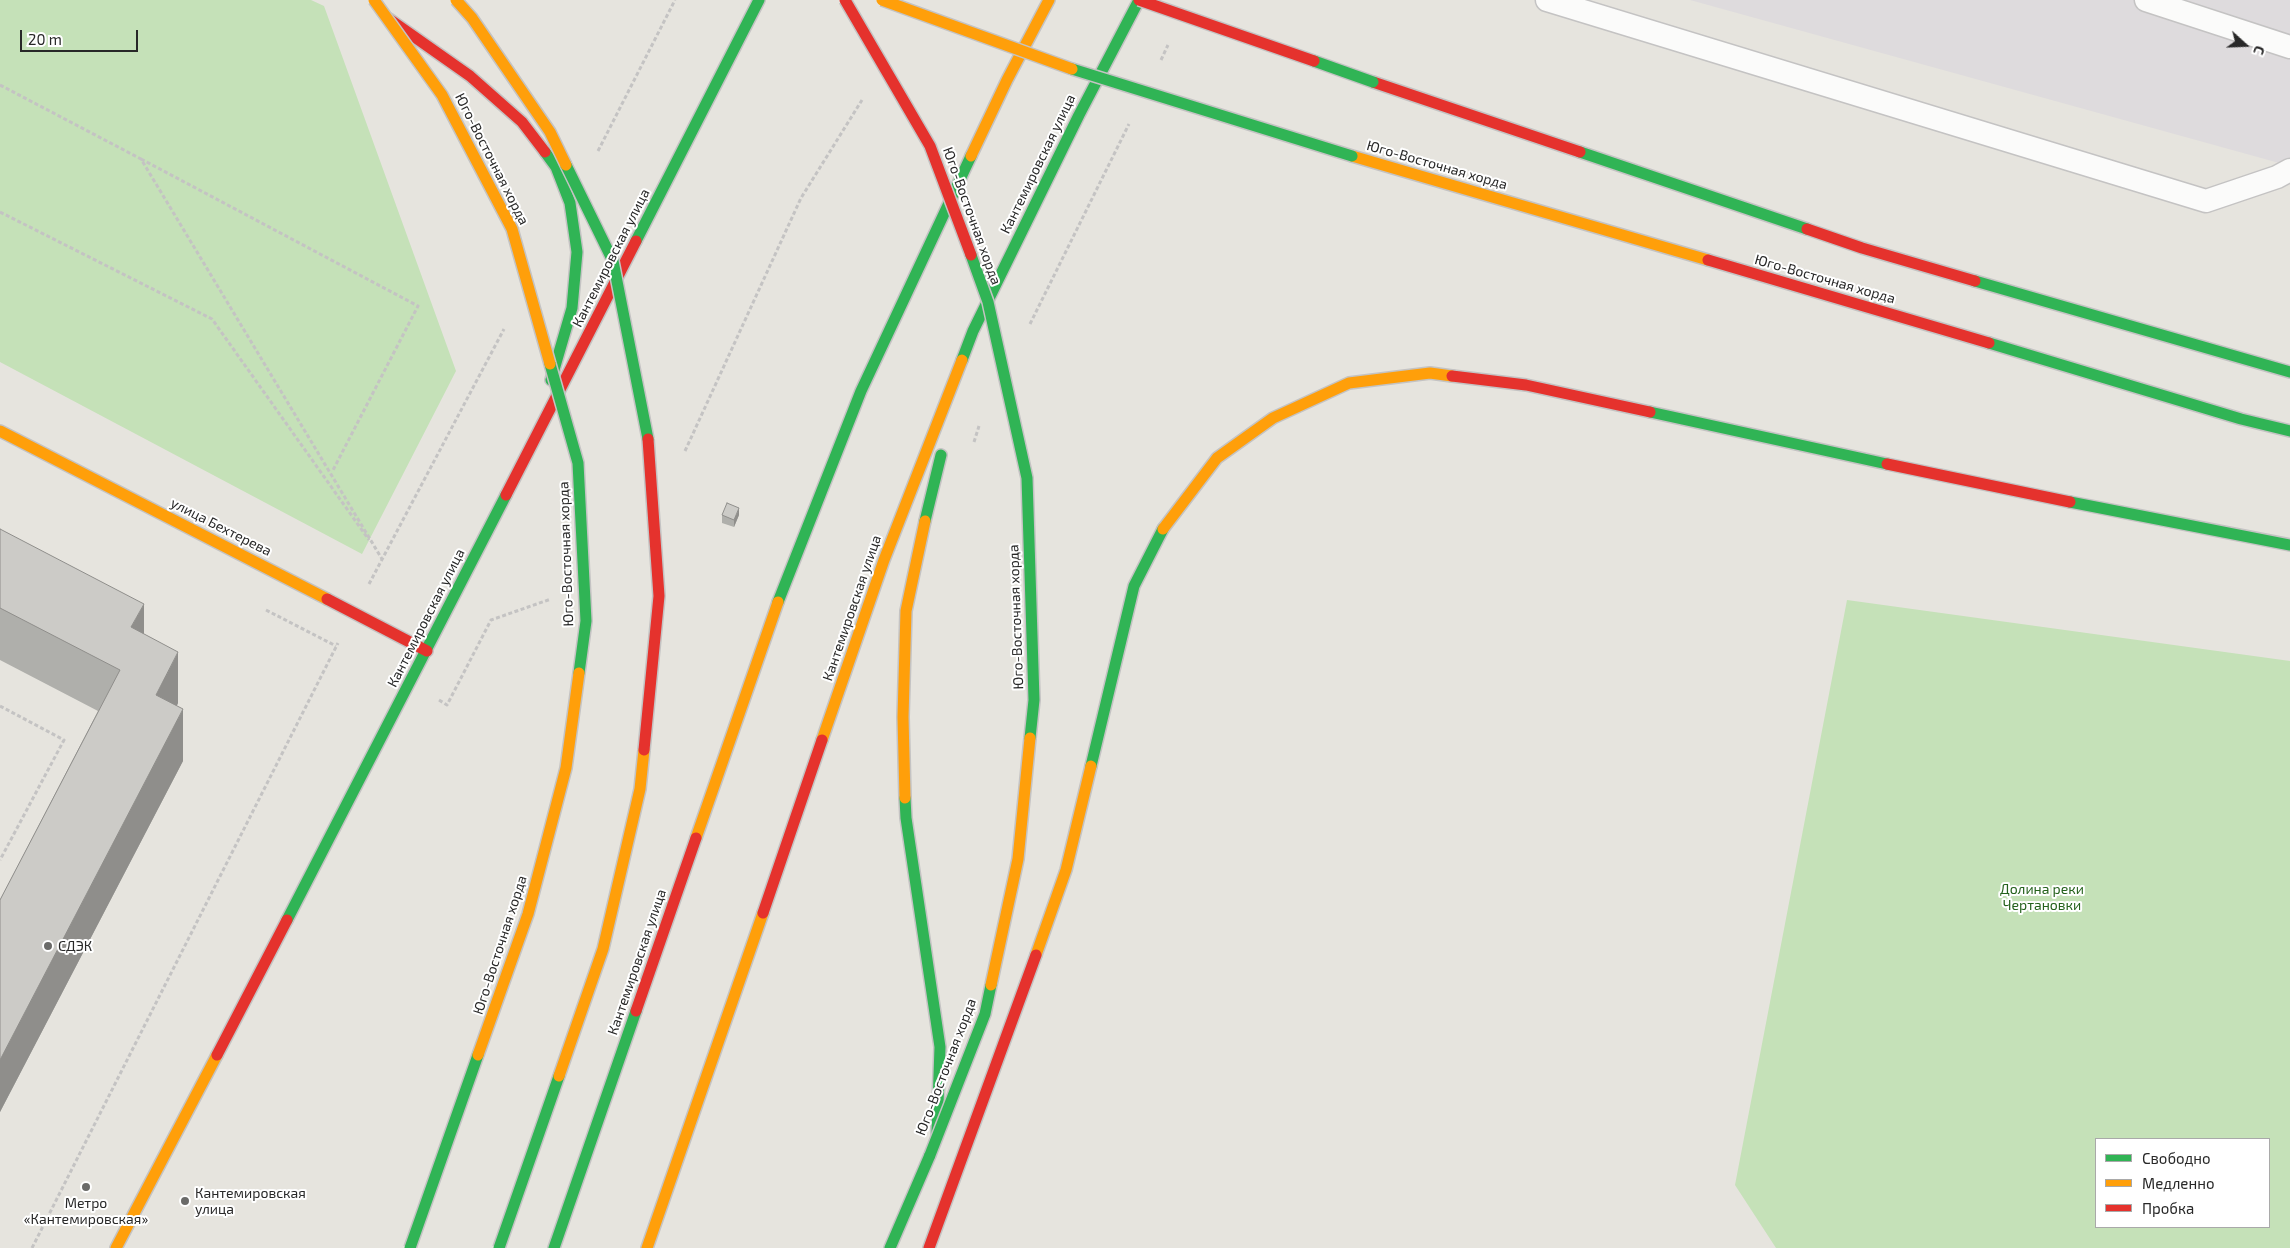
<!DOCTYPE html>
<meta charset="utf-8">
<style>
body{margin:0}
#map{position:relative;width:2290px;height:1248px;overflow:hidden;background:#e6e4de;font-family:"Exo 2",sans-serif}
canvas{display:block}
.legend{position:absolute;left:2095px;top:1138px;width:175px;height:90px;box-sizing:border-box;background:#fff;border:1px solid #a9a9a9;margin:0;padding:6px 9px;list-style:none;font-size:15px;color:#282828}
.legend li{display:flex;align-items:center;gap:10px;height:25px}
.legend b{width:25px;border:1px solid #a9a9a9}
.north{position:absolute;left:2220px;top:20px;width:50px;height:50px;-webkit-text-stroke:4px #fff;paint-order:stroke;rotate:110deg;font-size:14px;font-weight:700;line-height:20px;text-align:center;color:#282828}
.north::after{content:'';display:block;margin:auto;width:18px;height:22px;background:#282828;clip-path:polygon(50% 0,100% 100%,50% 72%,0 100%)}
.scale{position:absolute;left:20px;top:30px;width:118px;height:22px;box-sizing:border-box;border:2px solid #282828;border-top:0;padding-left:6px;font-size:15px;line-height:18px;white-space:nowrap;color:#282828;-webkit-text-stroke:4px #fff;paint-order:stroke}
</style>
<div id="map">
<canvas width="2290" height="1248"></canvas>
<ul class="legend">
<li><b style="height:6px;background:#30b455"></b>Свободно</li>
<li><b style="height:6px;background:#ff9f0a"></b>Медленно</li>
<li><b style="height:6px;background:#e5322d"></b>Пробка</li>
</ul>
<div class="north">С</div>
<div class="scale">20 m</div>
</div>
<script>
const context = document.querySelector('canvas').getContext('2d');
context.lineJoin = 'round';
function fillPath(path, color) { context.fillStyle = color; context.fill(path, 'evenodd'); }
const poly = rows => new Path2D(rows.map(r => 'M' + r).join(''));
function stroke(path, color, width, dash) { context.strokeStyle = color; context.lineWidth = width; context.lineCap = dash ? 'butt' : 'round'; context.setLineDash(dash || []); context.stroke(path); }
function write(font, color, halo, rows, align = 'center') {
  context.font = font + ' "Exo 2",sans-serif'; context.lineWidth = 4; context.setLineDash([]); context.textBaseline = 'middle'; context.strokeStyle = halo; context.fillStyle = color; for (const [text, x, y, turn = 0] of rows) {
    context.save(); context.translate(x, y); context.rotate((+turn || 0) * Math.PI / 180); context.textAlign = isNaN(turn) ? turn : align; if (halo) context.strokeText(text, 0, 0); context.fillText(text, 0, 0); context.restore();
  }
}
fillPath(poly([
 [1690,0,2290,0,2290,166]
]), '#dedbdd');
fillPath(poly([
 [0,0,311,0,324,6,456,371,362,554,0,362],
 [1847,600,2290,661,2290,1248,1776,1248,1735,1185],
 [2269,1139,2269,1227,2096,1227,2096,1139]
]), '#c5e1b8');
const lane = poly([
 [1547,0,2206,201,2277,177,2290,170],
 [2146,0,2290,47]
]);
const fast = poly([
 [545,152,556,167,570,203,577,252,572,308,551,380],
 [1580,152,1807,229],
 [636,241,759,0],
 [1975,281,2290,372],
 [1989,343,2241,419,2290,431],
 [962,360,973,331,1079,115,1139,0],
 [1650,412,1887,464],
 [2070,502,2290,545],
 [925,521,941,455],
 [778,602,861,391,971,156],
 [1091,766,1134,586,1163,529],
 [905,798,906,818,940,1047,937,1133],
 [287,920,506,495],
 [554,1248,636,1011],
 [890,1248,930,1155]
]);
const slow = poly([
 [971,156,1007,80,1049,0],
 [1352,156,1708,260],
 [0,431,327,599],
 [1163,529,1217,458,1273,418,1349,383,1430,373,1452,376],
 [822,740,884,560,962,360],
 [905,798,903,717,906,611,925,521],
 [696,838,778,602],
 [1036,955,1066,870,1091,766],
 [116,1248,217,1055],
 [647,1248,763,913]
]);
const jam = poly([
 [389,19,470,76,522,122,545,152],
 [1373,82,1580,152],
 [1807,229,1862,248,1975,281],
 [1708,260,1989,343],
 [1452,376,1526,385,1650,412],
 [1887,464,2070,502],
 [506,495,636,241],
 [327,599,427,651],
 [763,913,822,740],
 [636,1011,696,838],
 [217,1055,287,920],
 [929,1248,1036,955]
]);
stroke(lane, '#c4c3c3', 25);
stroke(fast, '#c4c3c3', 14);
stroke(slow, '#c4c3c3', 14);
stroke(jam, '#c4c3c3', 14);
stroke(poly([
 [1161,60,1168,45],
 [0,85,141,159,382,559],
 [598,151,675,0],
 [141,159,418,306,332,472],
 [0,212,212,319,369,540],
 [1030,324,1129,124],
 [974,442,979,426],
 [685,451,801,198,862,100],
 [369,584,504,329],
 [266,610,336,646],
 [439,700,447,705,491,620,551,599],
 [0,706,64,740,0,860],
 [32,1248,338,643]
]), '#c4c3c3', 3, [4, 2.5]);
stroke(lane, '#fbfbfa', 22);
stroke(fast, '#30b455', 11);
stroke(slow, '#ff9f0a', 11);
stroke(jam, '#e5322d', 11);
const fastBridge = poly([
 [1314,61,1373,82],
 [1072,69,1352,156],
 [566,165,613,261,648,439],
 [971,255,988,302,1027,478,1034,700,1030,738],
 [550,364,578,463,586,621,579,673],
 [930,1155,985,1014,991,985],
 [410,1248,478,1055],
 [499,1248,559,1076]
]);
const slowBridge = poly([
 [374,0,442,95,512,229,550,364],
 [456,0,472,18,550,132,566,165],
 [882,0,1072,69],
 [991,985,1018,859,1030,738],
 [478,1055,528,914,566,768,579,673],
 [559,1076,603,949,640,789,644,750]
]);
const jamBridge = poly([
 [845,0,930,146,971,255],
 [1139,0,1314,61],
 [644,750,659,596,648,439]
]);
stroke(fastBridge, '#c4c3c3', 14, []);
stroke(slowBridge, '#c4c3c3', 14, []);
stroke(jamBridge, '#c4c3c3', 14, []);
stroke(fastBridge, '#30b455', 11);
stroke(slowBridge, '#ff9f0a', 11);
stroke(jamBridge, '#e5322d', 11);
fillPath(poly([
 [722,515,739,515,734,527,722,523],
 [0,529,144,634,178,703,177,706,183,761,0,1112,0,900,98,711,0,660]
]), '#afafab');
fillPath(poly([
 [739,508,739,515,734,527,734,520],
 [144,604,144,655,131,627],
 [178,652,178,703,156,746,156,695],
 [183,709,183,761,0,1112,0,1060]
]), '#8f8e8b');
const building = poly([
 [727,503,739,508,734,520,722,515,727,503],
 [0,529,144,604,131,627,178,652,156,695,183,709,0,1060,0,900,120,670,0,608,0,529]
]);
fillPath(building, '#cccbc7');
stroke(building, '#8f8e8b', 1);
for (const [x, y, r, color] of [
 [48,946,5,"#6a6a68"],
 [86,1187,5,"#6a6a68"],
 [185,1201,5,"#6a6a68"]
]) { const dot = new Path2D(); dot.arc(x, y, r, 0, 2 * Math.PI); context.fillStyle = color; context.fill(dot); stroke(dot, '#fff', 2); }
write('14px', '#282828', '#fff', [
 ["Юго-Восточная хорда",492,159,63],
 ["Кантемировская улица",1038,164,-64],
 ["Юго-Восточная хорда",1437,165,16],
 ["Юго-Восточная хорда",972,216,70],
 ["Кантемировская улица",611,258,-63],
 ["Юго-Восточная хорда",1825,279,16],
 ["улица Бехтерева",221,527,27],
 ["Юго-Восточная хорда",566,554,-92],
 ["Кантемировская улица",852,608,-71],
 ["Юго-Восточная хорда",1016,617,-92],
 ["Кантемировская улица",426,618,-63],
 ["Юго-Восточная хорда",500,945,-72],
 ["Кантемировская улица",637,962,-71],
 ["Юго-Восточная хорда",946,1067,-69]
]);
write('14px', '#24611c', '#fff', [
 ["Долина реки",2042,889],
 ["Чертановки",2042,905]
]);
write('14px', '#282828', '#fff', [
 ["СДЭК",58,946],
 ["Кантемировская",195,1193],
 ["улица",195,1209],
 ["Метро",86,1203,"center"],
 ["«Кантемировская»",86,1219,"center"]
], 'left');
</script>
